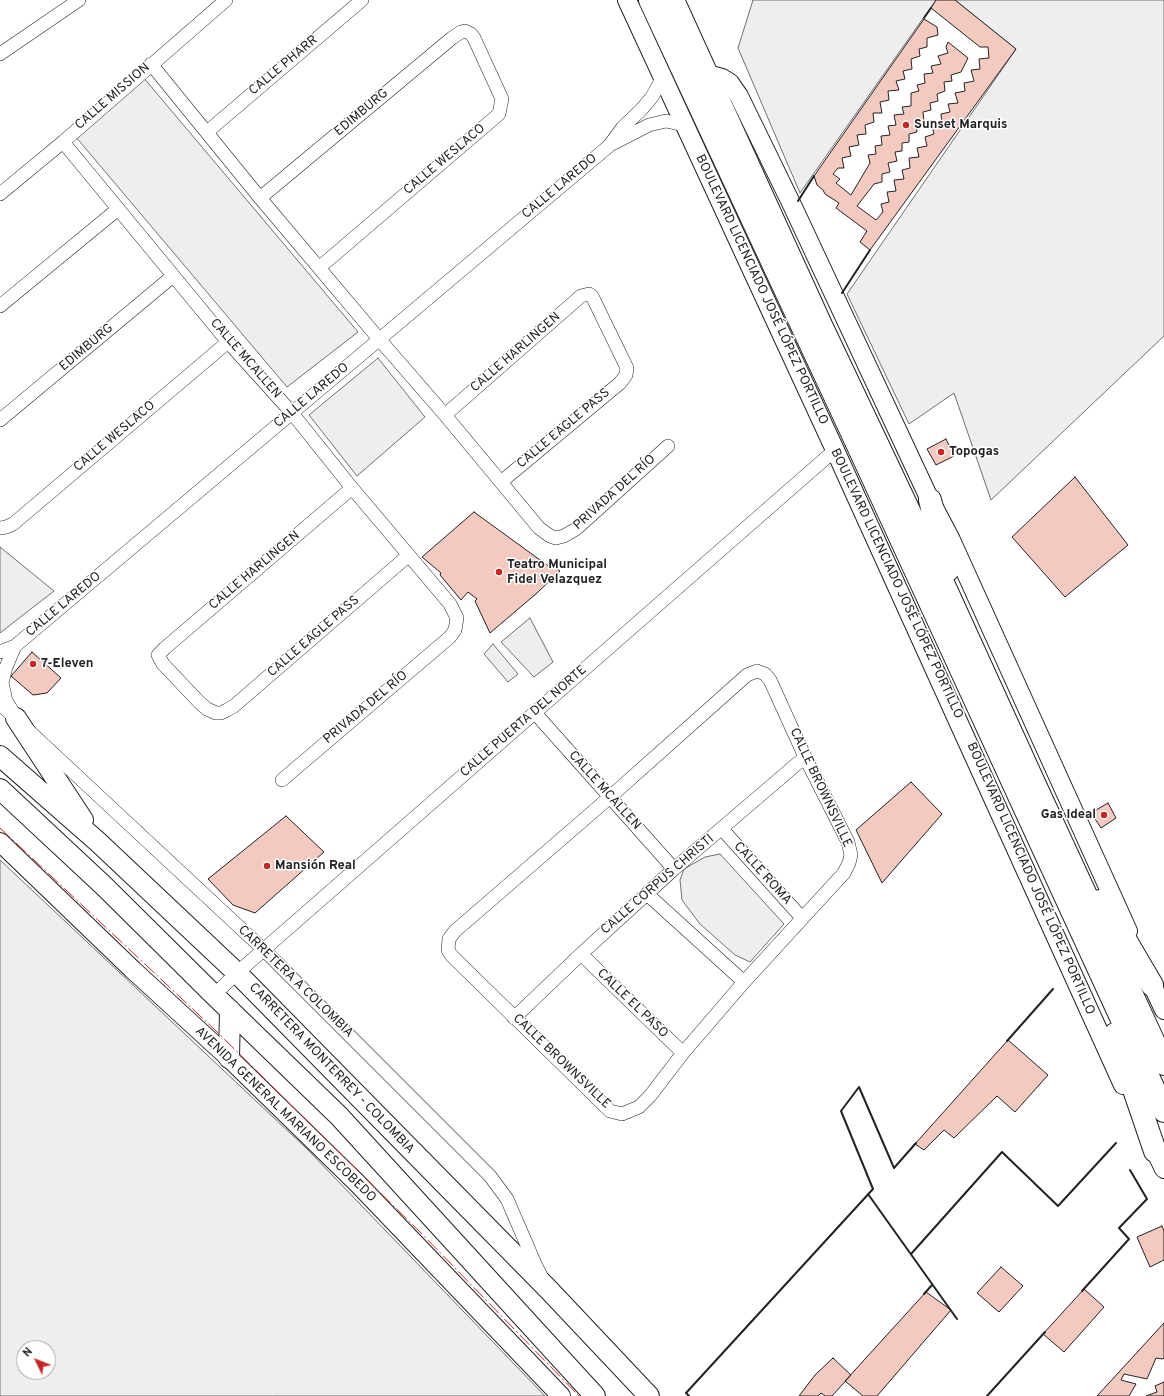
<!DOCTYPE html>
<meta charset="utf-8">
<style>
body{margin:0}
#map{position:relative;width:1164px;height:1396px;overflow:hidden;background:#fff;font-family:Overpass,sans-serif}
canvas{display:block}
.north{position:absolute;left:16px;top:1340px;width:40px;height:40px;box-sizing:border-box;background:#fff;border:1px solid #a7a7a7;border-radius:50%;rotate:313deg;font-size:11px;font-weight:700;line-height:16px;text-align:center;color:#222}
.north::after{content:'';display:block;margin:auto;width:14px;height:18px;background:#c62828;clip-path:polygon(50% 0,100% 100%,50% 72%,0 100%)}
</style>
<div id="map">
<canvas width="1164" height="1396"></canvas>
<div class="north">N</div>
</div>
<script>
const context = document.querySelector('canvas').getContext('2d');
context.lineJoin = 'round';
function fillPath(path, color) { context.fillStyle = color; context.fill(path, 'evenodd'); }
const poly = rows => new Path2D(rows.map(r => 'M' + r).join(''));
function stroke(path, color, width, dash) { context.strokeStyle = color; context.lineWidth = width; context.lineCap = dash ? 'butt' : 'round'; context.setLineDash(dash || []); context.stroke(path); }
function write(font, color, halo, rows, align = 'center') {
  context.font = font + ' Overpass,sans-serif'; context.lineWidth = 3; context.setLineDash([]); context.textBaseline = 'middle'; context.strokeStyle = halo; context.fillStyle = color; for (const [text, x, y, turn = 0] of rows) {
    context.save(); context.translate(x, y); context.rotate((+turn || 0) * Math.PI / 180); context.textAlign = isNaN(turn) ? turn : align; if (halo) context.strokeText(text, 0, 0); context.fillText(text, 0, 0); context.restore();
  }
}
const green = poly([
 [753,0,936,0,800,193,738,48,753,0],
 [955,0,1164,0,1164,336,991,500,954,393,909,424,847,294,1016,49,955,0],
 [143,77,358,332,287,387,75,136,143,77],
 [378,358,425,417,357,476,309,415,378,358],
 [0,547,54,591,0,633,0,547],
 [530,618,553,662,534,677,501,642,530,618],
 [493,644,518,674,508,682,484,654,493,644],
 [720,854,784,924,750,962,735,955,700,924,682,900,680,880,684,869,705,857,720,854],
 [0,860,307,1149,545,1396,0,1396,0,860],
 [24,1348,48,1348,48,1372,24,1372,24,1348]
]);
fillPath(green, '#eee');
stroke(green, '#6f6f6f', 1);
const building = poly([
 [936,0,955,0,1016,49,870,250,860,242,867,231,836,208,839,203,825,194,823,190,817,185,814,176,924,19,937,27,938,35,927,38,927,47,919,49,920,56,911,59,912,69,903,71,905,79,896,81,899,90,888,91,889,100,880,102,882,113,873,113,874,122,865,125,866,134,857,135,859,145,849,147,851,156,842,158,844,168,838,168,833,174,840,179,836,183,851,195,870,163,868,155,876,154,875,146,882,145,881,136,890,135,888,126,896,125,894,115,904,114,902,107,911,106,911,93,919,91,917,85,925,83,924,74,933,73,931,66,941,64,938,56,948,53,946,47,948,42,968,58,961,72,951,75,952,81,944,82,945,91,937,94,938,101,930,103,931,110,923,112,924,121,916,123,917,132,909,134,909,142,902,143,902,151,895,152,897,161,888,163,890,172,882,174,882,182,874,184,857,206,876,220,883,212,881,204,889,202,887,192,896,191,894,180,904,179,902,170,910,168,909,158,919,157,917,148,927,146,925,137,934,134,932,126,942,125,941,114,950,112,948,104,958,103,955,93,965,91,964,83,974,81,971,70,980,69,979,59,989,58,988,47,980,47,931,8,936,0],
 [946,439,954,456,936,465,927,449,946,439],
 [1075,477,1128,545,1065,597,1012,537,1075,477],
 [474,512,551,568,554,566,560,571,537,593,490,633,475,601,477,599,468,592,461,600,440,575,441,573,422,557,474,512],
 [32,652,61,678,47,693,33,695,11,676,32,652],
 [911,782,942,814,882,883,856,830,911,782],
 [1108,803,1116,818,1101,828,1091,813,1108,803],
 [286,816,324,852,255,913,233,905,208,879,286,816],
 [1008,1040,1048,1075,1015,1112,997,1096,954,1138,944,1130,924,1150,915,1144,1008,1040],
 [1162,1226,1164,1231,1164,1260,1150,1267,1137,1237,1162,1226],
 [1001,1267,1023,1286,999,1312,977,1293,1001,1267],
 [1084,1289,1104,1307,1064,1352,1043,1334,1084,1289],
 [926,1292,951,1310,877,1396,863,1396,845,1381,926,1292],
 [1164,1323,1164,1358,1163,1359,1156,1358,1147,1379,1124,1374,1121,1380,1136,1384,1129,1396,1097,1396,1164,1323],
 [833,1358,851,1375,832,1396,825,1396,821,1393,818,1396,799,1396,815,1375,833,1358],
 [1164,1382,1164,1396,1146,1396,1157,1392,1155,1386,1164,1382]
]);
fillPath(building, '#f3c9c0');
stroke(building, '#222', 1);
const street = poly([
 [0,54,79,0],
 [151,64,260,198,379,339,445,415,539,528,550,536,556,538,564,536,576,529,668,446],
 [207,132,362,0],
 [63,142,228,342,292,413,352,488,450,604,457,618,455,630,450,637,282,780],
 [610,145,649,125,666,121,684,125],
 [0,194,63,142,226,0],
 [260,198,452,38,461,32,465,31,471,34,474,38,502,99,499,114,320,267],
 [0,306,118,209],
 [445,415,581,296,589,294,592,296,627,368,626,375,620,383,501,482],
 [0,420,173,276],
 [352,488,165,648,158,655,163,664,199,702,207,709,216,713,221,713,227,710,234,706,409,555],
 [0,528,6,527,13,524,228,342],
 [0,652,15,646,609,146,623,127,641,110,652,97,663,77],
 [757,671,765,674,770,680,805,757,848,842,851,855,849,863,844,873,744,982,683,1053,650,1096,639,1107,622,1114,610,1111,451,955,448,950,449,939,455,931,610,797,747,675,757,671],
 [0,704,264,950,490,1176,507,1199,536,1266,541,1276],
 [13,712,6,701,2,683,6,667,15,646],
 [535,713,674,869],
 [722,829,802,918],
 [647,894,744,982],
 [581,954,683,1053],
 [214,995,237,973,835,450],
 [514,1018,581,954,674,869,805,757]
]);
const secondary = poly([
 [627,0,835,450,1123,1085],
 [707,74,722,78,730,83,739,96,793,207,930,500,951,540,1128,931],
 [0,842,133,970,229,1058,358,1184,561,1396],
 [1146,972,1164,1010],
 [1149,1138,1164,1169]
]);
const primary = poly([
 [16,718,83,820],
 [0,756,98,842,237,973,550,1291,649,1396],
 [0,789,104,886,214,995,339,1116,595,1396],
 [229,1058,230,1010]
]);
const highway = poly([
 [650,0,853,435,1164,1111],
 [673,0,821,325,938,572,1036,787,1164,1064],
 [930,500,948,570],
 [1100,901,1122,934,1152,985],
 [1115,1034,1155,1151]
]);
stroke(street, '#222', 14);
stroke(secondary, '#222', 20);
stroke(primary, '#222', 22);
stroke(highway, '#222', 24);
stroke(street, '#fff', 13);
stroke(secondary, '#fff', 18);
stroke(primary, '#fff', 20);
stroke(highway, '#fff', 22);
stroke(poly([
 [924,18,931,8],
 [798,201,814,176],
 [842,293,870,250],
 [1007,1041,1053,989],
 [868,1194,957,1319],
 [911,1254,1002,1152,1058,1206,1116,1143],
 [1082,1291,1129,1239,1119,1228,1147,1199,1130,1170],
 [924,1294,932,1285],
 [689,1396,686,1393,873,1189,841,1111,859,1087,894,1168,916,1143],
 [987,1396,1045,1332]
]), '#222', 2);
stroke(poly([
 [0,828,214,1029,421,1233,579,1396]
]), '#c62828', 1, [14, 3, 2, 3]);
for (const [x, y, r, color] of [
 [906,125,4,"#c62828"],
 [941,452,4,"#c62828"],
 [499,572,4,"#c62828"],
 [33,664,4,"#c62828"],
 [1104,815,4,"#c62828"],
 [267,866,4,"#c62828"]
]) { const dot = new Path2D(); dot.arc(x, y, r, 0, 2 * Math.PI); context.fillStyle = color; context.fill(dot); stroke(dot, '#fff', 1.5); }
write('13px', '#222', '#fff', [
 ["CALLE PHARR",284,66,-40],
 ["CALLE MISSION",113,97,-41],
 ["EDIMBURG",362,113,-40],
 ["CALLE WESLACO",445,160,-40],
 ["CALLE LAREDO",560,187,-40],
 ["BOULEVARD LICENCIADO JOSÉ LÓPEZ PORTILLO",761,290,65],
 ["EDIMBURG",87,348,-40],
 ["CALLE HARLINGEN",516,353,-41],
 ["CALLE MCALLEN",245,359,49],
 ["CALLE LAREDO",312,396,-40],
 ["CALLE EAGLE PASS",564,429,-40],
 ["CALLE WESLACO",115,437,-40],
 ["PRIVADA DEL RÍO",615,493,-42],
 ["CALLE HARLINGEN",255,571,-40],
 ["BOULEVARD LICENCIADO JOSÉ LÓPEZ PORTILLO",896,584,65],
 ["CALLE LAREDO",64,605,-40],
 ["CALLE EAGLE PASS",314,637,-41],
 ["PRIVADA DEL RÍO",366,708,-40],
 ["CALLE PUERTA DEL NORTE",524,722,-41],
 ["CALLE BROWNSVILLE",820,788,65],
 ["CALLE MCALLEN",604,791,48],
 ["CALLE ROMA",762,874,48],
 ["BOULEVARD LICENCIADO JOSÉ LÓPEZ PORTILLO",1030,879,66],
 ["CALLE CORPUS CHRISTI",658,885,-41],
 ["CARRETERA A COLOMBIA",295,982,44],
 ["CALLE EL PASO",632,1004,44],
 ["CALLE BROWNSVILLE",561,1062,44],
 ["CARRETERA MONTERREY - COLOMBIA",331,1069,46],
 ["AVENIDA GENERAL MARIANO ESCOBEDO",285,1115,44]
]);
write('bold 13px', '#222', '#fff', [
 ["Sunset Marquis",914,125],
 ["Topogas",949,452],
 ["Teatro Municipal",507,565],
 ["Fidel Velazquez",507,580],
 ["7-Eleven",41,664],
 ["Gas Ideal",1096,815,"right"],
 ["Mansión Real",275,866]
], 'left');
</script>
